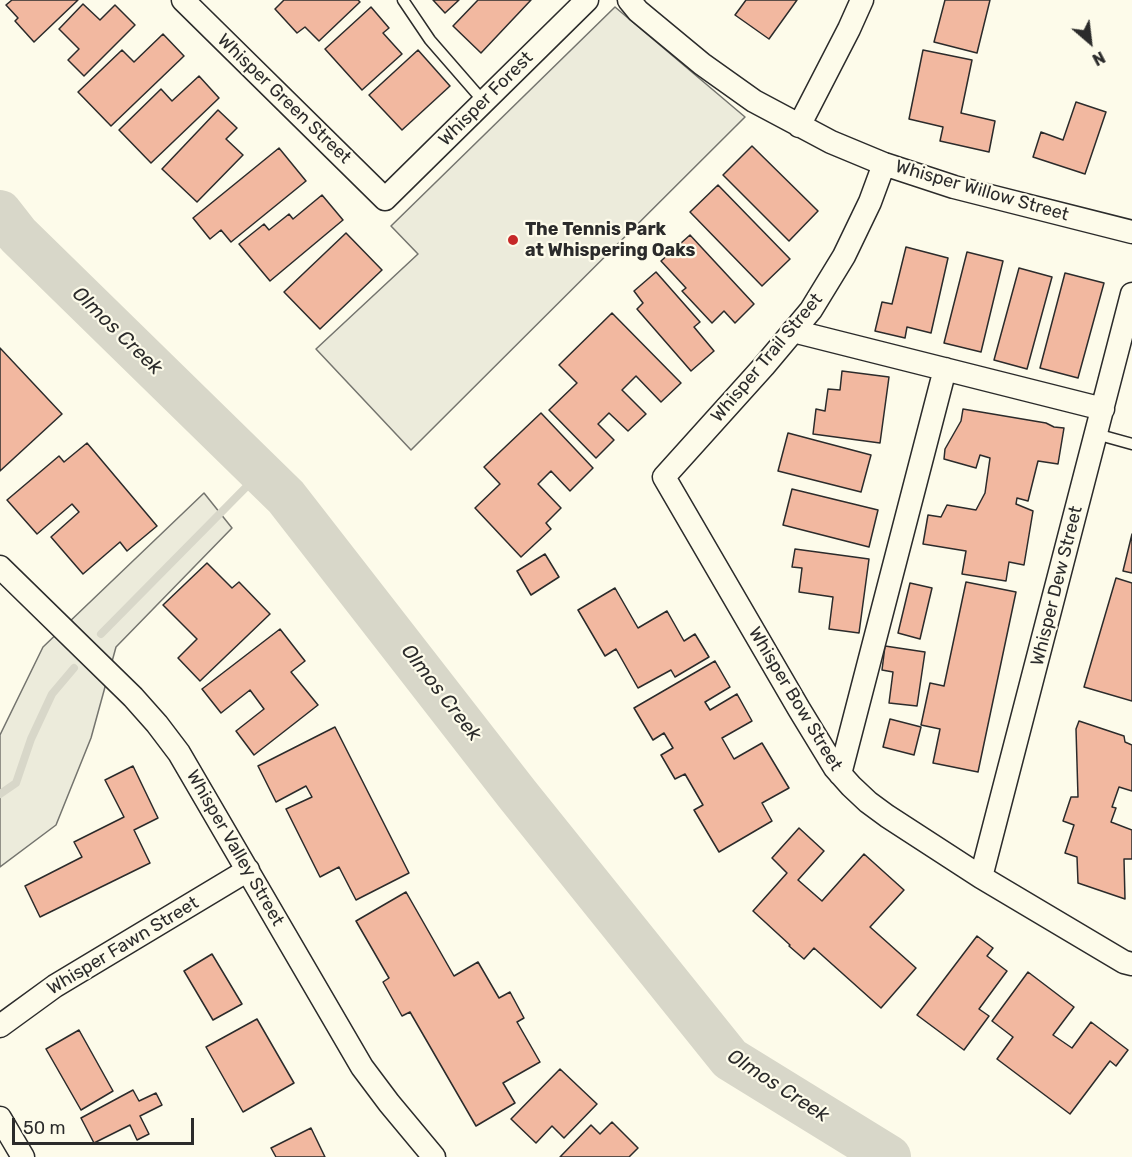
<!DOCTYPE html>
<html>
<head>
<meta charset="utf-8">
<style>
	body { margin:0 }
	#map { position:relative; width:1132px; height:1157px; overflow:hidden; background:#fdfbea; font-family:Rubik,sans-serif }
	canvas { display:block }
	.north { position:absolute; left:1060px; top:12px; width:60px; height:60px; -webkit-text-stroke:4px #fdfbea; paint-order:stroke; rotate:152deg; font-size:16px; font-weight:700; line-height:24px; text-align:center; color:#2b2b2b }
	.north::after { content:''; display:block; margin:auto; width:21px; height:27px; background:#2b2b2b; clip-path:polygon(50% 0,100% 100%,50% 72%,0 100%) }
	.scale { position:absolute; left:12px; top:1118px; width:182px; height:27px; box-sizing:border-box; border:3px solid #2b2b2b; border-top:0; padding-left:8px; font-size:18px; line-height:21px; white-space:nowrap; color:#2b2b2b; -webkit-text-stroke:4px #fdfbea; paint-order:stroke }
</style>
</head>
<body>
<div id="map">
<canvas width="1132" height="1157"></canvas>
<div class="north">N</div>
<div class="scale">50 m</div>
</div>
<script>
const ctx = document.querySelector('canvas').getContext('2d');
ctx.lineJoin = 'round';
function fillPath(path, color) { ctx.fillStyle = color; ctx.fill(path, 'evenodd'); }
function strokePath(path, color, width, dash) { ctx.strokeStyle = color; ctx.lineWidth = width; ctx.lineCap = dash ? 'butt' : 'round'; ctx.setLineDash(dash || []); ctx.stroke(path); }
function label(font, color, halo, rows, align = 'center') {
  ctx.font = font + ' Rubik,sans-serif'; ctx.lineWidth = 4.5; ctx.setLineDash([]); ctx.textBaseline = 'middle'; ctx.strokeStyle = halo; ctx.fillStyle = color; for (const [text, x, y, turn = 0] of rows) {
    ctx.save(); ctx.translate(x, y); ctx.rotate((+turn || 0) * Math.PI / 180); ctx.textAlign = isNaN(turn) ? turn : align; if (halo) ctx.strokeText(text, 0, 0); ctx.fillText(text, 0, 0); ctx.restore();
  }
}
const green = new Path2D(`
	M615,7l130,110 -334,333 -95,-101 102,-95 -27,-28z
	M204,493l28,35 -116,119 -25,91 -35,87 -56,42v-132l43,-88z`);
const stream = new Path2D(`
	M101,634l160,-162
	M0,794l16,-11 15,-44 21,-45 22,-26`);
const river = new Path2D(`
	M0,212l18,23 268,262 231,297 213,265 159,98`);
const building = new Path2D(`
	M12,0h66l-44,42 -19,-21 3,-3 -12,-13z
	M284,0h74l2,2 -41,39 -14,-14 -8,6 -22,-24z
	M433,0h26l-14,13z
	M478,0h53l-50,53 -28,-27z
	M746,0h51l-28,39 -34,-24z
	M945,0h45l-13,53 -43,-11z
	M83,4l17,16 15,-15 20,20 -51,51 -16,-16 11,-11 -20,-20z
	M371,7l18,21 -6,5 19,21 -40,36 -37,-41z
	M163,34l21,22 -73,70 -33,-34 44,-42 12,12z
	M418,50l32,36 -48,44 -33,-35z
	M923,50l49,10 -11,53 34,8 -6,31 -49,-11 3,-14 -34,-8z
	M199,76l20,22 -68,65 -32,-33 42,-41 11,12z
	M1076,102l30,10 -21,62 -52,-17 8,-25 22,8z
	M218,110l19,18 -11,11 17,16 -46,47 -35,-33z
	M752,146l66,65 -29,30 -66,-66z
	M279,148l27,33 -75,61 -10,-12 -11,9 -17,-21z
	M718,185l72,74 -28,27 -72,-74z
	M322,195l21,25 -73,61 -31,-37 25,-20 5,6 20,-16 4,5z
	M346,233l36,37 -62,59 -36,-37z
	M690,235l64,69 -19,19 -11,-12 -12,12 -30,-32 4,-3 -25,-27z
	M906,247l42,11 -17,75 -24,-6 -2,11 -30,-7 7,-29 10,2z
	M967,252l36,9 -22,91 -37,-9z
	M1019,268l33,9 -25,92 -33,-9z
	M656,272l44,50 -6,5 20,24 -23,20 -54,-62 6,-6 -9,-12z
	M1065,273l39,10 -26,95 -38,-10z
	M612,313l69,70 -20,19 -25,-26 -14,14 24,24 -18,17 -19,-18 -11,11 16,16 -18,18 -47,-48 28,-27 -18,-18z
	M0,348l62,66 -62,57z
	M842,371l47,6 -9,66 -67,-9 3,-25 9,2 3,-22 12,1z
	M963,409l83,14 8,4 10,1 -6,36 -20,-3 -10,40 -11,-3 -1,6 17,7 -9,54 -15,-3 -3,19 -44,-7 4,-23 -43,-7 5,-29 13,2 6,-12 29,5 9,-17 5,-35 -10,-3 -4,13 -32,-9 1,-10 16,-28z
	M541,413l52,55 -23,23 -19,-20 -13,13 23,24 -15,15 5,6 -30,28 -46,-49 25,-24 -16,-17z
	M788,433l83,22 -10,37 -83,-21z
	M87,443l70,83 -30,25 -7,-9 -37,32 -32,-37 28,-25 -7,-8 -35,30 -30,-34 52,-44 5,6z
	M792,489l86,21 -9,37 -86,-22z
	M1132,534v39l-9,-2z
	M795,549l74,10 -10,74 -30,-4 4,-32 -34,-5 3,-24 -10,-1z
	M545,554l14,23 -28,18 -14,-24z
	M207,563l25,25 7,-6 31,32 -70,67 -22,-23 19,-19 -34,-34z
	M1116,578l16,5v118l-48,-14z
	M966,582l50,10 -38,180 -45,-9 7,-34 -19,-4 9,-42 14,3z
	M910,583l22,5 -12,51 -22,-6z
	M615,588l23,40 29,-17 17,30 11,-7 14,23 -34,20 -4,-7 -33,18 -22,-39 -11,7 -27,-46z
	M280,629l25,32 -14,11 27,33 -64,50 -18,-24 28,-22 -14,-19 -29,23 -19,-24z
	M885,646l40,6 -8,54 -28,-3 4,-31 -11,-2z
	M715,661l15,26 -25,15 5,8 27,-16 15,27 -30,17 12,21 28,-16 27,45 -27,15 10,18 -53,31 -25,-42 9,-5 -18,-31 -10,5 -14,-24 12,-7 -9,-15 -11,7 -19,-32z
	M890,719l31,8 -7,28 -31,-8z
	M1079,721l45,15 1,6 7,3v46l-13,-4 -7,20 4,1 -5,14 21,8v29h-8l1,40 -47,-16 -1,-26 -12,-4 9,-28 -11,-4 8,-24h7l-2,-68z
	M335,727l74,146 -53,27 -17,-33 -19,10 -34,-68 26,-12 -6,-11 -30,16 -18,-36z
	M133,766l25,52 -24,12 16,33 -110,54 -15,-31 57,-29 -8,-15 50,-25 -19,-37z
	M799,828l25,23 -26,29 24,21 42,-47 40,36 -34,37 46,41 -35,40 -67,-60 -10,11 -15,-13 1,-1 -37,-34 34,-38 -15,-15z
	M406,892l48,84 24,-14 21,36 11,-6 14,26 -7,4 23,40 -37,21 12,20 -39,23 -66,-114 -8,4 -19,-34 6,-4 -33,-57z
	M977,936l16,12 -6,8 20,15 -28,38 10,7 -25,34 -47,-35z
	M212,954l30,50 -29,16 -29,-49z
	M1028,972l46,35 -21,28 19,13 19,-26 37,28 -12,16 -6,-5 -40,53 -73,-55 16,-22 -21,-16z
	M257,1019l37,64 -51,29 -37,-65z
	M79,1030l34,61 -32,19 -35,-61z
	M560,1069l37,35 -33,34 -12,-12 -16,17 -25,-24z
	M133,1090l6,11 17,-8 6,12 -22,11 9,18 -12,6 -7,-15 -36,18 -13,-25z
	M612,1122l26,26 -9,9h-69l31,-32 9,9z
	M311,1128l14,29h-49l-5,-9z`);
const service = new Path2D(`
	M403,0l27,40 54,62
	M1096,434l36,10`);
const minor = new Path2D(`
	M183,0l202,199 202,-199
	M629,0l9,11 64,53 52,37 77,41 53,22 70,23 178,45
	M799,126l50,-97 13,-29
	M884,164l-14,38 -26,54 -33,54 -47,56 -100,111 135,232 36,59 16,18 17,16 19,14 94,61 143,85 8,2
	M793,331l310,78
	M0,567l133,130 24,27 22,29 183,314 27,36 45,54
	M840,774l105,-405
	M981,877l151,-583
	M0,1026l55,-40 193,-116
	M0,1118l23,39`);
const markers = [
	[513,240,6,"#c62828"]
];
const streetNames = [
	["Whisper Green Street",284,99,44],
	["Whisper Forest",486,99,-45],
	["Whisper Willow Street",982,191,16],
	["Whisper Trail Street",767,358,-50],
	["Whisper Dew Street",1057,586,-76],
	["Whisper Bow Street",795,699,59],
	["Whisper Valley Street",235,848,60],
	["Whisper Fawn Street",123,946,-31]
];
const poiNames = [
	["The Tennis Park",525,230],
	["at Whispering Oaks",525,251]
];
const waterNames = [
	["Olmos Creek",117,331,44],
	["Olmos Creek",441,693,52],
	["Olmos Creek",778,1086,33]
];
fillPath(green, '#ecebdb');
strokePath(green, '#74746e', 1.5);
strokePath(stream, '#d8d7c9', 8);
strokePath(river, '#d8d7c9', 44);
fillPath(building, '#f2b8a0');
strokePath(building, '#2b2b2b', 1.5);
strokePath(service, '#2b2b2b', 13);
strokePath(minor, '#2b2b2b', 25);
strokePath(service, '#fdfbea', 10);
strokePath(minor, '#fdfbea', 22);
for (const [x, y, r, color] of markers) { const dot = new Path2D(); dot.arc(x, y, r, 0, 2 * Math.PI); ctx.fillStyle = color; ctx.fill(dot); strokePath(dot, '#fdfbea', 2); }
label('18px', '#2b2b2b', '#fdfbea', streetNames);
label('bold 18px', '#2b2b2b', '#fdfbea', poiNames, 'left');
label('italic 20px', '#2b2b2b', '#fdfbea', waterNames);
</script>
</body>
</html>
